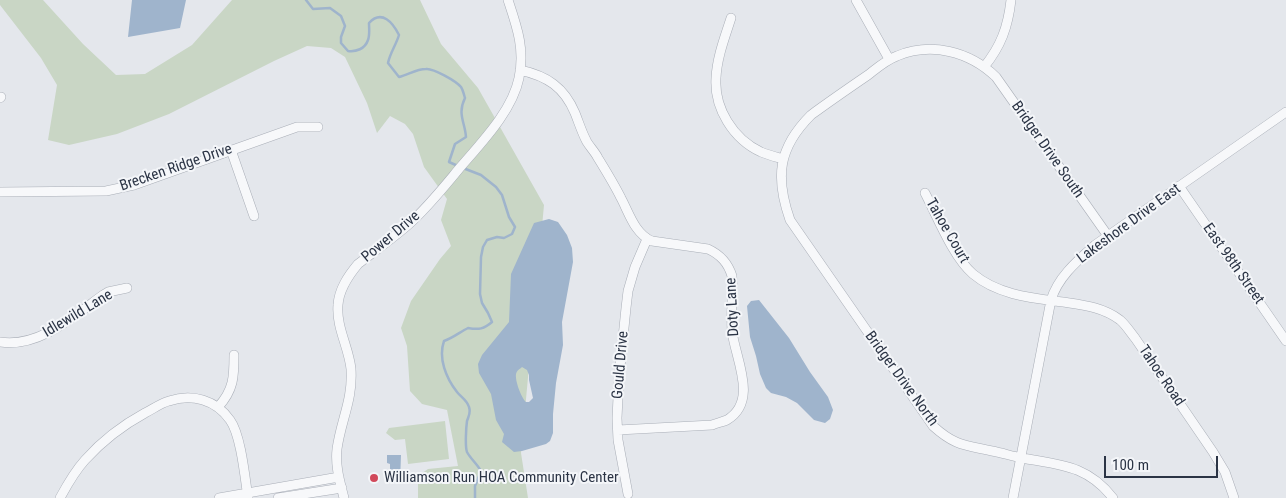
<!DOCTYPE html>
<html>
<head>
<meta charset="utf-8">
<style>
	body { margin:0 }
	#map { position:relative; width:1286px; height:498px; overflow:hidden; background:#e4e7ec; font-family:"Roboto Condensed",sans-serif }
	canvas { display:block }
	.scale { position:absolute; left:1104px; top:456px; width:114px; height:22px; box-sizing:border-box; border:2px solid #2b3445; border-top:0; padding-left:6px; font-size:15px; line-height:18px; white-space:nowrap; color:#2b3445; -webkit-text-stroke:4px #f4f6f9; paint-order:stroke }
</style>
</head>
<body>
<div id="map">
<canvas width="1286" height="498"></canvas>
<div class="scale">100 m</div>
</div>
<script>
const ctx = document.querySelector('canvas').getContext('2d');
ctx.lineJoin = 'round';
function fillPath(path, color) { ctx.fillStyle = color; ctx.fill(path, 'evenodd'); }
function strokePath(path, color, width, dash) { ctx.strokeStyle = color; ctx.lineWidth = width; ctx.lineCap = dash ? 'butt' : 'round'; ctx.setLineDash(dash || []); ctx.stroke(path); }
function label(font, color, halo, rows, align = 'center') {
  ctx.font = font + ' "Roboto Condensed",sans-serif'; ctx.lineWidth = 4; ctx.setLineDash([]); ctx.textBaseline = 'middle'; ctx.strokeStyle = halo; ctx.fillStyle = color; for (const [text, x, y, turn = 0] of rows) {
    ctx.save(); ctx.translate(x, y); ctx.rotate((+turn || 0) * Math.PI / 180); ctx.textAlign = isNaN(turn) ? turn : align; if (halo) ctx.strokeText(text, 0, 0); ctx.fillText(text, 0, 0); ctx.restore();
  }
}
const green = new Path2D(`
	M0,0h43l40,44 33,31 29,-1 47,-29 40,-45h188l21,44 37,44 66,117 -23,248 7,45h-110v-22l10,-7 30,-3 -11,-56 -25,-6 -12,-13 -3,-45 -6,-18 10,-27 29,-42 11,-13 -10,-26 6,-21 -23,-32 -11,-33 -8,-10 -15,-8 -13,17 -10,-30 -22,-46 -14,-9 -24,-2 -33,15 -105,53 -52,20 -48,11 -21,-5 9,-55 -16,-27 -41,-53z
	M445,421l4,38 -41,5 -3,-25 -10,1 -9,-7 3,-5z`);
const water = new Path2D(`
	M132,0h54l-6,28 -52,9z
	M549,219l9,3 9,13 5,13 1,14 -11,60 1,23 -7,38 -3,31v19l-3,8 -4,3 -24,7 -8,1 -12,-10 2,-8 -8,-14 -5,-26 -12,-21 -1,-9 4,-9 27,-33 2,-48 23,-51zM522,367l5,3 2,5v5l4,18 -4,4h-3c-5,-5 -11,-21 -10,-28 1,-4 4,-5 6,-7z
	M759,300l30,38 21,34 18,25 5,13 -3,9 -5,4 -11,-3 -17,-17 -11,-6 -15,-4 -5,-5 -6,-14 -4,-18 -6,-19 -3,-31 4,-5z
	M387,455h14l-1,28h-10v-19l-3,-1z`);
const stream = new Path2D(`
	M306,0l7,9 17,-1 11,8 4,10 -4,11v6l7,8c8,1 17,-2 20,-11 2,-5 1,-12 1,-17 13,-14 24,0 30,12 -3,10 -9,18 -11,28l11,14c9,-2 17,-8 27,-8 7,-1 30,12 35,18 2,3 3,8 4,11 -8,16 0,24 1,39l-11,7 -6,18 9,4
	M463,168l18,7 15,12 6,8 7,22 6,10 -3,7 -8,4 -7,-1 -10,3 -4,7 -2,10 -1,37 2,9 6,10 4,9c-8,7 -13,8 -24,6 -8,4 -15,10 -24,13 -6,17 2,37 13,51 4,5 10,8 12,15 2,6 0,8 -2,14 -1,7 -2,26 0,31 3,6 10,12 14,19l-6,15v12`);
const minor = new Path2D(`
	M856,0l33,59
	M731,18c-6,19 -14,39 -15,60 -2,30 17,61 45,74 7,3 15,5 22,7
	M984,67c17,-21 24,-40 27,-67
	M520,70c27,6 44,17 55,43 4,10 7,20 12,29 3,5 8,10 11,16 8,13 16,26 23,40 8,15 14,36 31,43l56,8c13,6 20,14 24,27 1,18 -1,36 0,55 3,27 27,70 -5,89 -5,2 -10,3 -15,5l-94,5
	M0,98l1,-1
	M231,150l23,66
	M1179,186l107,155
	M0,192l106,-1 28,-6 163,-58h21
	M925,193c12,23 28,64 48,81 25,21 59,24 90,28 20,3 40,5 57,18 6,5 10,12 15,18l78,114 12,20 9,26
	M1108,236l-112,-159c-27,-26 -65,-35 -99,-21 -11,4 -20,12 -29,19 -19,13 -38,26 -57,40 -33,33 -36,62 -21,105l143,206c22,20 32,19 59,25 10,2 20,5 30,7 38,7 65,7 91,40
	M0,342c39,6 74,-26 103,-47l5,-3 19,-4
	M218,407c16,-17 16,-31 16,-52
	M628,494l-10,-54 -1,-22 2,-41 7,-69 2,-17 7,-24 12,-28
	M60,498c7,-13 15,-27 25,-38 17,-19 38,-35 60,-47 8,-4 16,-10 24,-12 23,-8 47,-1 61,19 11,15 15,58 18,78
	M219,498l120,-21
	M278,498l64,-10
	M344,498c-4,-16 -9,-32 -7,-49 4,-29 16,-49 14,-80 -2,-21 -15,-42 -13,-64 1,-16 10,-29 20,-41 17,-13 35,-26 51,-40 18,-16 34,-36 49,-54 22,-26 54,-58 61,-92 6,-29 -2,-51 -11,-78
	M1013,498l38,-198c7,-23 26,-39 44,-55l191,-133`);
const markers = [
	[374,478,5,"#d1495b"]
];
const streetNames = [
	["Bridger Drive South",1047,150,55],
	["Brecken Ridge Drive",176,168,-19],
	["Lakeshore Drive East",1129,224,-36],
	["Tahoe Court",947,231,60],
	["Power Drive",391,237,-40],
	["East 98th Street",1233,264,55],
	["Doty Lane",733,307,-93],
	["Idlewild Lane",78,314,-31],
	["Gould Drive",621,365,-85],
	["Tahoe Road",1161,376,56],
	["Bridger Drive North",901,379,54]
];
const poiNames = [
	["Williamson Run HOA Community Center",384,478]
];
fillPath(green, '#c9d6c5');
fillPath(water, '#9fb4cc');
strokePath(stream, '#9fb4cc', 2.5);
strokePath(minor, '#a9aeb7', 10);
strokePath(minor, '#f7f8fa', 9);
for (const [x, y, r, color] of markers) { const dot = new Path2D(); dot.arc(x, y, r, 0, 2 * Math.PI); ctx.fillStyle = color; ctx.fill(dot); strokePath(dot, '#f4f6f9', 2); }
label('15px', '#2b3445', '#f4f6f9', streetNames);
label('15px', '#2b3445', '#f4f6f9', poiNames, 'left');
</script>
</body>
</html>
